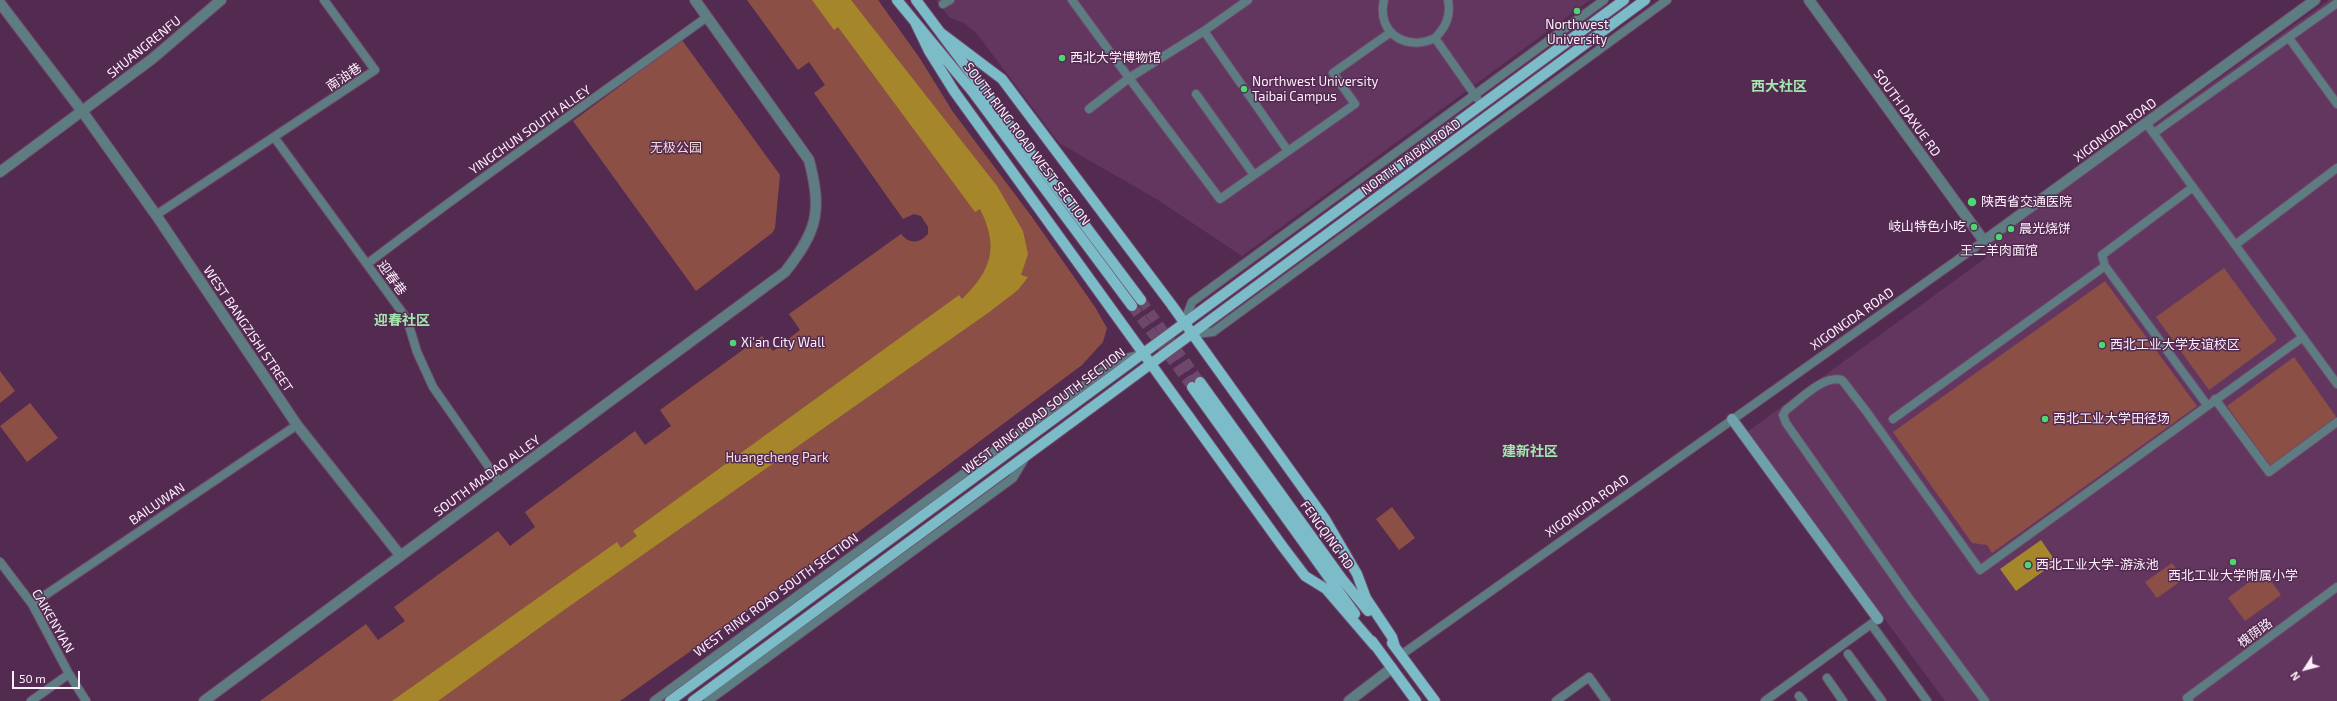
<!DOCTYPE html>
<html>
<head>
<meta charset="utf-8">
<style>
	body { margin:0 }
	#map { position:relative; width:2337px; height:701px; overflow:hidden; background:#532b50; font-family:"Exo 2",sans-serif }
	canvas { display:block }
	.north { position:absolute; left:2285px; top:649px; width:40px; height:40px; -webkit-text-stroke:3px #532b50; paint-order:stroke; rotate:234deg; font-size:11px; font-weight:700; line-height:16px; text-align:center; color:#ffeffd }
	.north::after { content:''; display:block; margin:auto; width:14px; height:18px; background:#ffeffd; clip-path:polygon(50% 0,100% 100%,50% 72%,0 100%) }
	.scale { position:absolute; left:12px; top:671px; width:68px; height:18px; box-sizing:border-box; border:2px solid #ffeffd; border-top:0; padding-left:5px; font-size:12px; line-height:14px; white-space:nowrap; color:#ffeffd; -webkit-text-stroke:3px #532b50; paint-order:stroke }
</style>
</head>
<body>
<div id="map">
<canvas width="2337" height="701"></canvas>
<div class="north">N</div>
<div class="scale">50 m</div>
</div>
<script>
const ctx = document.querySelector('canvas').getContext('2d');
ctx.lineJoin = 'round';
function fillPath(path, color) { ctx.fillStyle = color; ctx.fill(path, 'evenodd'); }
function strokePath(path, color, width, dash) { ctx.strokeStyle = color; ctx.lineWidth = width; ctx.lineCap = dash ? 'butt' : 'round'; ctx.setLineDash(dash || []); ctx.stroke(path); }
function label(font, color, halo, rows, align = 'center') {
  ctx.font = font + ' "Exo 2","Noto Sans SC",sans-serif'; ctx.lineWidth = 3; ctx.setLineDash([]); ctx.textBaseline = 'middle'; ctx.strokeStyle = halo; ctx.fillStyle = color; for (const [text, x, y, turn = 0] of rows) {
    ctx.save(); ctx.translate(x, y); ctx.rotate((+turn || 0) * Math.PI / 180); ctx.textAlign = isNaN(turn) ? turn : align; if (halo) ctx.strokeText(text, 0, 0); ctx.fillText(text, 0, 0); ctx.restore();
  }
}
const built = new Path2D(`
	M936,0h654l-348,256 -84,-56 -99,-57 -81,-108 -14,-12 -15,-6z
	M2329,0h8v701h-392l-198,-269 240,-175 -6,-9z`);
const green = new Path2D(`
	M747,0h131l41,57 34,55 79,105 63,90 12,21 -4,14 -21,23 -244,182 -218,154h-360l106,-77 12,16 27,-19 -11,-14 104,-76 12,15 25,-19 -10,-15 110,-81 10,14 26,-19 -11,-16 102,-74 11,15 27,-21 -11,-16 112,-80c8,10 18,10 27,0v-7l-7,-11 -7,-2 -11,5 -89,-126 11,-8 -16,-23 -11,8z
	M682,40l98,135 -5,53 -3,5 -76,58 -123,-170z
	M2224,268l53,72 -68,50 -53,-73z
	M2105,281l92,125 -205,147 -5,-8 -15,-2 -79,-111z
	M2294,357l43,61 -67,48 -43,-60z
	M0,371l15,20 -15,12z
	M30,403l28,35 -31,24 -27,-36z
	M1392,507l23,31 -16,12 -23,-31z
	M2172,563l12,16 -27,19 -12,-16z
	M2264,571l17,24 -36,26 -17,-23z`);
const water = new Path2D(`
	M812,0h39l146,186 26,45 5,23 -7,21 7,2 -10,13 -30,23 -424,297 -126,91h-46l225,-159 4,6 16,-12 -4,-5 326,-236 3,4c30,-29 37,-52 18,-90l-5,3 -137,-185 -4,3z
	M2041,540l15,22 -40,29 -16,-22z`);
const primaryTunnel = new Path2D(`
	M1141,300l59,82
	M1132,306l60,81`);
const minor = new Path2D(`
	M1072,0l57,78 75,-47 44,-31
	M1384,0c-8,33 23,52 51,38l42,60
	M943,4l7,-4
	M1204,31l84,120
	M1435,38c11,-11 16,-22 13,-38
	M2289,38l48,66
	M1196,94l58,81
	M1089,109l40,-31 91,121 135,-95 -22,-31 58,-41
	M2146,123l191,261
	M2154,133l183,-130
	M274,137l133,182 10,33 16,35 67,96
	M156,215l219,-145 -51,-70
	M2235,245l102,-77
	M367,264c111,-85 227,-165 340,-247
	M2105,266l102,139
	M1184,323l8,-21 412,-302
	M1193,334l20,-2 454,-332
	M2215,399l54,73 68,-50
	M1893,419l212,-153 -3,-11 91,-68
	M0,562l32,42 37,70
	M32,604l265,-179
	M1871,624l56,77
	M1848,654l34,47
	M1401,655l583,-414
	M1827,678l16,23
	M1799,696l4,5
	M31,701l38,-27 17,27
	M654,701l464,-341 21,-5
	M708,701l305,-223 12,-20
	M1556,701l33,-24 17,24
	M1765,701l113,-82
	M1985,701l-74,-100 -125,-178 -3,-8 3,-5c15,-11 37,-35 56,-30l24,31 114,159 323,-233
	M2189,701l-2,-3 150,-111`);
const tertiary = new Path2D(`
	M1809,0l175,241 331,-241
	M0,3l82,108 74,104 141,210 103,130
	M0,172l152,-113 69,-59
	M204,701l581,-429c33,-42 37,-61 24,-112l-114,-160
	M1349,701l43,-33`);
const secondary = new Path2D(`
	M1732,419l146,200`);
const primary = new Path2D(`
	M897,0l75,91 160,215
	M916,0l225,300
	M915,22l14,29 25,40 329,456 22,29 21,13 49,57
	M941,33l61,46 169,225 154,215 32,55 9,24 26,39 3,10
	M1200,382l142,197 26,32
	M1192,387l163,227
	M1372,641l44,60
	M1392,643l43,58
	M670,701l954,-701
	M693,701l952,-701`);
const markers = [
	[1577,11,4,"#4ed675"],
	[1062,58,4,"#4ed675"],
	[1244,89,4,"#4ed675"],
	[1972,202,5,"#4ed675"],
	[1974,227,4,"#4ed675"],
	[2011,229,4,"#4ed675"],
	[1999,237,4,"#4ed675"],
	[733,343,4,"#4ed675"],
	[2102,345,4,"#4ed675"],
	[2045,419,4,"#4ed675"],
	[2233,562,4,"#4ed675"],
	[2028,565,4,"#4ed675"]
];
const poiNames = [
	["Northwest",1577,25,"center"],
	["University",1577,40,"center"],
	["西北大学博物馆",1070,58],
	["Northwest University",1252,82],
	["Taibai Campus",1252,97],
	["陕西省交通医院",1981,202],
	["岐山特色小吃",1966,227,"right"],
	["晨光烧饼",2019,229],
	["王二羊肉面馆",1999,251,"center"],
	["Xi'an City Wall",741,343],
	["西北工业大学友谊校区",2110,345],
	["西北工业大学田径场",2053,419],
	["西北工业大学-游泳池",2036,565],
	["西北工业大学附属小学",2233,576,"center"]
];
const streetNames = [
	["SHUANGRENFU",144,47,-39],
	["南油巷",344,77,-34],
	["SOUTH DAXUE RD",1907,113,54],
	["YINGCHUN SOUTH ALLEY",530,130,-35],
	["XIGONGDA ROAD",2115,130,-36],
	["SOUTH RING ROAD WEST SECTION",1027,144,53],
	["NORTH TAIBAI ROAD",1411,157,-36],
	["迎春巷",392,278,54],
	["XIGONGDA ROAD",1852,319,-35],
	["WEST BANGZISHI STREET",248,329,56],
	["WEST RING ROAD SOUTH SECTION",1044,411,-37],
	["SOUTH MADAO ALLEY",487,476,-36],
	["BAILUWAN",157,504,-34],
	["XIGONGDA ROAD",1587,506,-35],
	["FENGQING RD",1327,535,54],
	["WEST RING ROAD SOUTH SECTION",776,595,-36],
	["CAIKENYIAN",53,621,60],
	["槐荫路",2255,633,-36]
];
const parkNames = [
	["无极公园",676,148],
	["Huangcheng Park",777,458]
];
const neighbourhoodNames = [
	["西大社区",1779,86],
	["迎春社区",402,320],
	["建新社区",1530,451]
];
fillPath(built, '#633660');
fillPath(green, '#8c4f46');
fillPath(water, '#a5862a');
strokePath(primaryTunnel, '#6d486a', 10, [10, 5]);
strokePath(minor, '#6f4a6c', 10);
strokePath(tertiary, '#6f4a6c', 12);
strokePath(secondary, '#6f4a6c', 12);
strokePath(primary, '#6f4a6c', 12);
strokePath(minor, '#5e7d83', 8);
strokePath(tertiary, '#5e7d83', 10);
strokePath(secondary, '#6fa1aa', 10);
strokePath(primary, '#7bbcc8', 10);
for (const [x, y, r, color] of markers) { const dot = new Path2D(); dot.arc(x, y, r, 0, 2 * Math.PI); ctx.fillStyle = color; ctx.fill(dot); strokePath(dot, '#532b50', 1.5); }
label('13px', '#ffeffd', '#532b50', poiNames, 'left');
label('13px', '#ffeffd', '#532b50', streetNames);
label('13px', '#f7ddd9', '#532b50', parkNames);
label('bold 14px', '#a4e6b0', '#532b50', neighbourhoodNames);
</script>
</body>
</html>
